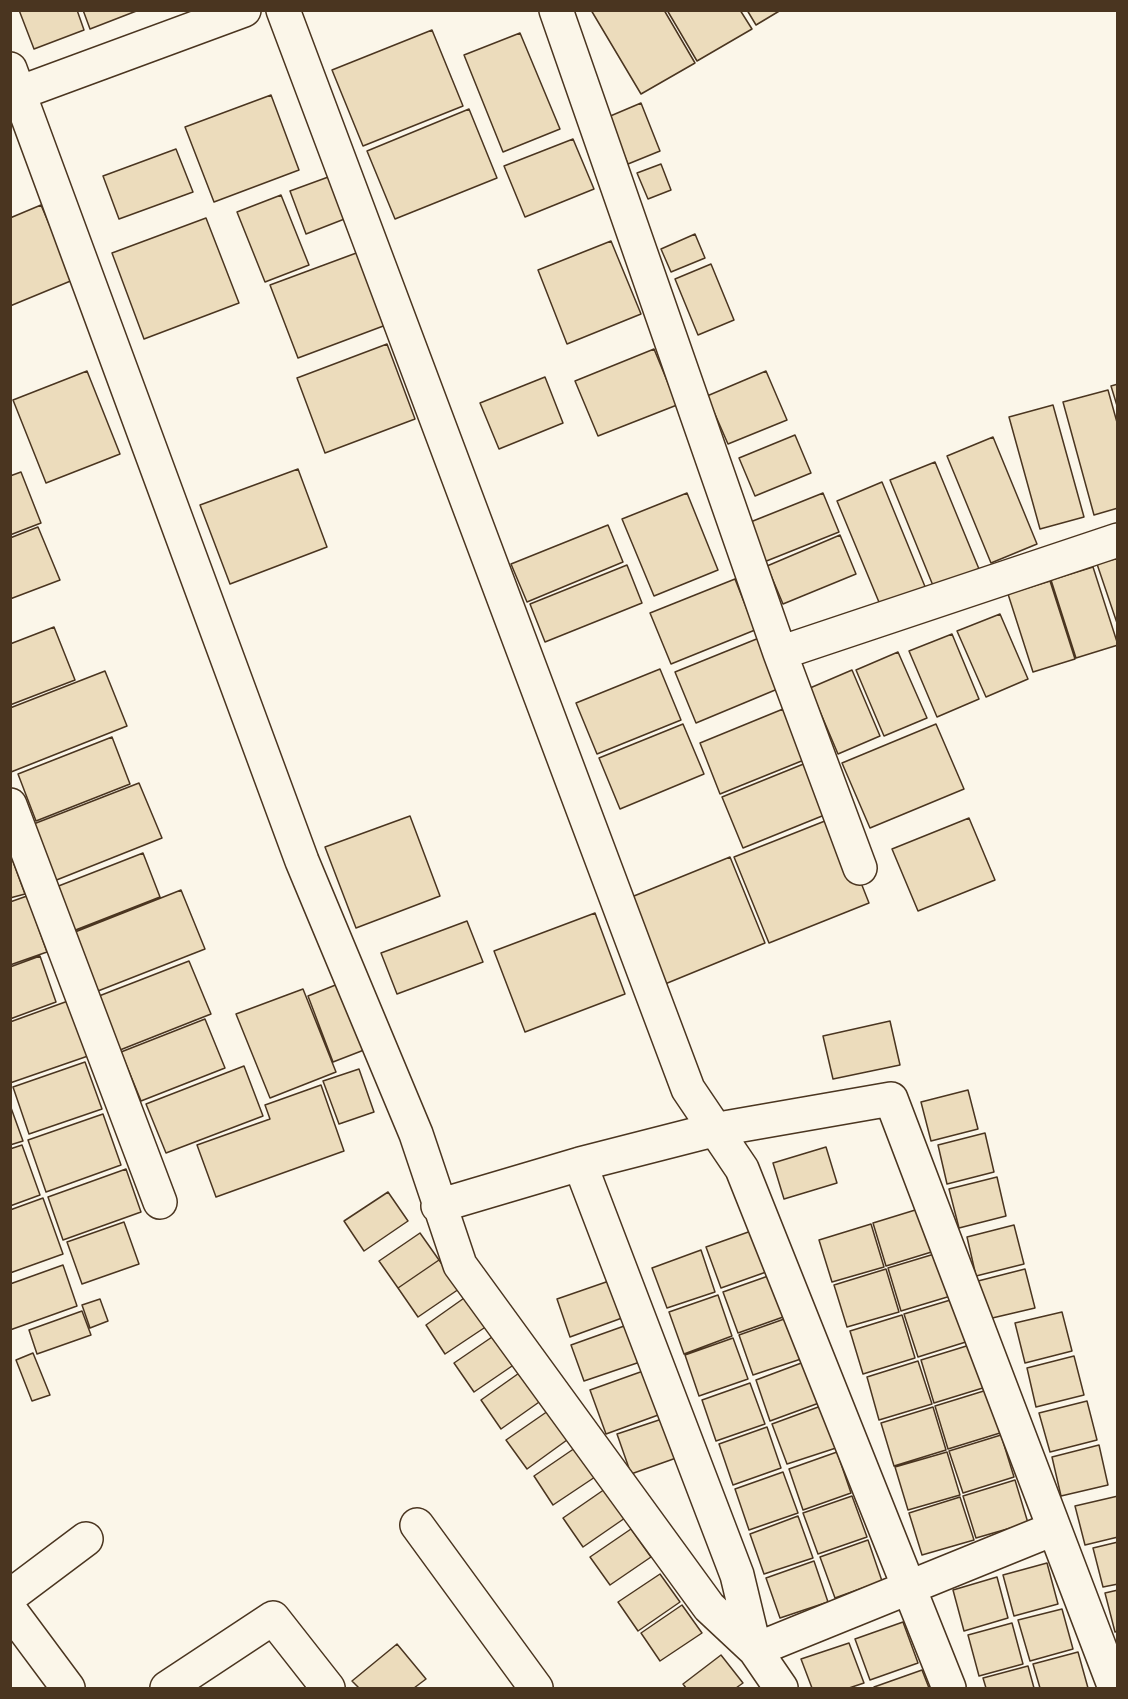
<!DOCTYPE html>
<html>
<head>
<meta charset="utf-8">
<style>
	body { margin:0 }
	#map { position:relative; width:1128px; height:1699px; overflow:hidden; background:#fbf6e9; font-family:Barlow,sans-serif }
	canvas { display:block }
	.frame { position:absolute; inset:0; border:12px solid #4a3520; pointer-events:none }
</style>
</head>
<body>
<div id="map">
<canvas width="1128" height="1699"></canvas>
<div class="frame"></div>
</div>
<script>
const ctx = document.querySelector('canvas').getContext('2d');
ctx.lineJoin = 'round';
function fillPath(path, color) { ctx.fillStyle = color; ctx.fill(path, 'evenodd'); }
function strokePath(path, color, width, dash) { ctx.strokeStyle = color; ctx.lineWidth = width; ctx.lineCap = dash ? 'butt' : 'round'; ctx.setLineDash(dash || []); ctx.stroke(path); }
const building = new Path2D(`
	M19,10h58l7,20 -50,19z
	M83,10h56l-49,19z
	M591,10h73l31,53 -54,31z
	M667,10h73l12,19 -55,32z
	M747,10h34l-25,15z
	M432,30l31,76 -100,40 -31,-76z
	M520,33l40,96 -57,23 -39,-97z
	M271,95l28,75 -85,32 -29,-75z
	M641,103l19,48 -32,13 -20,-47z
	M469,109l28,69 -102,41 -28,-68z
	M573,139l21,50 -69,28 -21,-51z
	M176,149l17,43 -74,27 -16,-43z
	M661,164l10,26 -23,9 -11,-26z
	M331,176l16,42 -41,16 -16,-43z
	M281,195l28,70 -44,17 -28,-70z
	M41,205l32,75 -63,26v-88z
	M206,218l33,85 -95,36 -32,-86z
	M695,234l10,24 -34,14 -10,-23z
	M611,241l30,73 -74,30 -29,-74z
	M359,252l27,73 -88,33 -28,-73z
	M711,264l23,56 -36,15 -23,-56z
	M387,344l28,75 -90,34 -28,-75z
	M654,349l23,56 -79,31 -23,-55z
	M87,371l33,83 -74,29 -33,-83z
	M766,371l21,49 -59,24 -21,-48z
	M545,377l18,46 -64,26 -19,-46z
	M1118,384v25l-7,-23z
	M1108,390l10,36v82l-24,7 -31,-113z
	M1053,405l31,112 -44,12 -31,-112z
	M795,435l16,38 -56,23 -16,-38z
	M993,437l44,107 -46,19 -44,-107z
	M935,462l44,107 -45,19 -44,-108z
	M298,469l29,78 -97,37 -30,-79z
	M21,472l20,51 -31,12v-59z
	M882,482l44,107 -45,18 -44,-106z
	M687,493l31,77 -64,26 -32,-77z
	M823,493l16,39 -75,30 -16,-39z
	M608,525l15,37 -96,40 -16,-38z
	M38,527l22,53 -50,19v-61z
	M840,535l16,39 -73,30 -16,-38z
	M1118,558v68l-21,-62z
	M627,565l15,38 -97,39 -15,-38z
	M1093,567l25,78 -42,13 -25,-78z
	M735,579l20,51 -84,34 -21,-51z
	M1050,581l25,78 -42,13 -25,-78z
	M1000,614l28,65 -42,18 -29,-66z
	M54,627l21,53 -65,25v-61z
	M952,634l27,65 -42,18 -28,-66z
	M759,638l21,50 -84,35 -21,-51z
	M898,652l29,66 -43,18 -28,-66z
	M660,669l21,51 -84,34 -21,-51z
	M852,670l28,66 -42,18 -28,-66z
	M105,671l22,55 -116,46 -1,-64z
	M783,709l21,51 -84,34 -20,-51z
	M683,724l21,50 -84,35 -21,-51z
	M936,724l28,65 -94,39 -28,-65z
	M112,737l18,47 -94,37 -18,-47z
	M806,763l21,51 -84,34 -21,-51z
	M139,783l23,55 -108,43 -23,-56z
	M410,816l30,80 -84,32 -31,-81z
	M835,817l34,86 -100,40 -35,-86z
	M969,818l26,62 -77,31 -26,-62z
	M10,853l15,41 -15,4z
	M143,853l17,44 -87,34 -17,-44z
	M730,857l35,86 -100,41 -36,-86z
	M181,890l24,59 -107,42 -23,-59z
	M27,896l20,56 -37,13v-63z
	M595,913l30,81 -100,38 -31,-81z
	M467,921l16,41 -86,32 -16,-41z
	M40,956l16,46 -46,17v-52z
	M189,961l22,53 -91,36 -21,-54z
	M338,984l26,66 -31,12 -25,-66z
	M303,989l33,83 -66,26 -34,-84z
	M68,1001l20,55 -78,27v-61z
	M205,1019l20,49 -84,33 -20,-49z
	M890,1021l10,44 -67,14 -10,-43z
	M85,1062l17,47 -73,25 -16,-47z
	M244,1066l19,50 -97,37 -20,-49z
	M359,1069l15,43 -35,12 -16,-43z
	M321,1085l23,66 -128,46 -19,-52 73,-26 -5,-14z
	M968,1090l10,39 -47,12 -10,-39z
	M10,1105l13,36 -13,4z
	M103,1114l18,51 -75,27 -18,-52z
	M985,1133l9,39 -47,12 -9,-39z
	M22,1145l18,50 -30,11v-57z
	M826,1147l11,36 -53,16 -11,-36z
	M126,1169l15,43 -78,28 -15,-43z
	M997,1177l9,39 -47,12 -10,-39z
	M388,1192l20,29 -44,30 -20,-30z
	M43,1198l20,56 -53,19v-63z
	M925,1207l13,43 -52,16 -13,-43z
	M124,1222l15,42 -57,20 -15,-42z
	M871,1224l13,43 -52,15 -13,-42z
	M1014,1225l10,39 -48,12 -9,-39z
	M754,1230l15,41 -48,17 -15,-41z
	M420,1233l19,27 -41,28 -19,-27z
	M701,1250l14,42 -48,16 -15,-40z
	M941,1252l13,43 -53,16 -13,-43z
	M439,1260l20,29 -41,28 -20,-29z
	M63,1265l14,41 -67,24v-46z
	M886,1269l13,43 -52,15 -13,-42z
	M1025,1269l10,39 -47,11 -10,-38z
	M771,1275l15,41 -48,17 -15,-41z
	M609,1281l13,37 -52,19 -13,-38z
	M718,1295l14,41 -48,18 -15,-42z
	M467,1296l20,30 -42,28 -19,-29z
	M957,1298l12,43 -51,16 -14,-43z
	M100,1299l8,22 -18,7 -8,-23z
	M82,1311l9,24 -54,19 -8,-24z
	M1062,1312l10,39 -47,12 -10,-40z
	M902,1315l13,43 -52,16 -13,-43z
	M787,1318l14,41 -48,16 -14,-40z
	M627,1325l13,37 -56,19 -13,-36z
	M495,1335l20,29 -41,28 -20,-29z
	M733,1338l15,41 -49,17 -14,-41z
	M973,1344l13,43 -52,16 -13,-43z
	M33,1353l17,42 -18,6 -16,-41z
	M1074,1356l10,39 -48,12 -9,-39z
	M918,1361l14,43 -53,16 -12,-43z
	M804,1362l15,41 -49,18 -14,-41z
	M646,1370l15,44 -55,20 -16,-44z
	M522,1371l20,29 -41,29 -20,-29z
	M750,1383l15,41 -49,17 -14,-41z
	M987,1390l13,43 -52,16 -13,-43z
	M1087,1401l10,39 -47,12 -11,-39z
	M821,1406l15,42 -49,16 -15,-40z
	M933,1407l13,43 -52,16 -13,-43z
	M548,1411l19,29 -40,29 -21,-29z
	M665,1418l14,39 -48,17 -14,-40z
	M767,1427l14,41 -48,17 -14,-41z
	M1001,1435l13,42 -51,16 -14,-42z
	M1099,1445l9,40 -47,11 -9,-39z
	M575,1448l20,29 -42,28 -19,-29z
	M837,1452l14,41 -48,17 -14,-41z
	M947,1452l13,43 -52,15 -13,-43z
	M783,1472l15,41 -49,17 -14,-41z
	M1015,1480l13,43 -52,15 -13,-42z
	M605,1489l20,29 -42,29 -20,-29z
	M852,1496l15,41 -49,17 -15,-41z
	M1118,1496v41l-33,8 -10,-39z
	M960,1497l14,43 -52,15 -13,-42z
	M798,1516l15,42 -49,16 -14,-40z
	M631,1529l20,28 -41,28 -20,-28z
	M868,1540l14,41 -47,17 -15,-41z
	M1118,1542v42l-15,3 -10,-39z
	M814,1561l14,41 -48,16 -14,-40z
	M1047,1563l11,41 -44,12 -11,-41z
	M660,1574l20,28 -42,29 -20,-29z
	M997,1577l11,41 -44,13 -11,-41z
	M1118,1590v41l-3,1 -10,-39z
	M682,1605l20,28 -42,28 -19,-28z
	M1062,1609l11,40 -43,12 -12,-41z
	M903,1622l15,41 -48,17 -15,-41z
	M1012,1623l11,41 -44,12 -11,-41z
	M849,1643l15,40 -15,5h-37l-11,-29z
	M397,1644l29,35 -12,9h-55l-7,-7z
	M1078,1652l10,36h-48l-7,-24z
	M721,1655l22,28 -7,5h-50l-3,-4z
	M1028,1666l6,22h-48l-3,-10z
	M922,1670l7,18h-55v-1z`);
const minor = new Path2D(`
	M283,10l405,1079 54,80 207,519
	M556,10l224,643 80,215
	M10,69l292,792 114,273 44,131 249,342 46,43 298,-121
	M19,93l225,-83
	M780,653l338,-113
	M10,805l150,397
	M580,1164l157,411 18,75 26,38
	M438,1206l142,-42 133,-34 178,-31 224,589
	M417,1525l119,163
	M10,1596l76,-57
	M10,1610l58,78
	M167,1688l106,-70 55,70`);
fillPath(building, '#ecdcbc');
strokePath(building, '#4a3520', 1.5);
strokePath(minor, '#4a3520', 36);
strokePath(minor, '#fbf6e9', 33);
</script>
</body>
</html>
